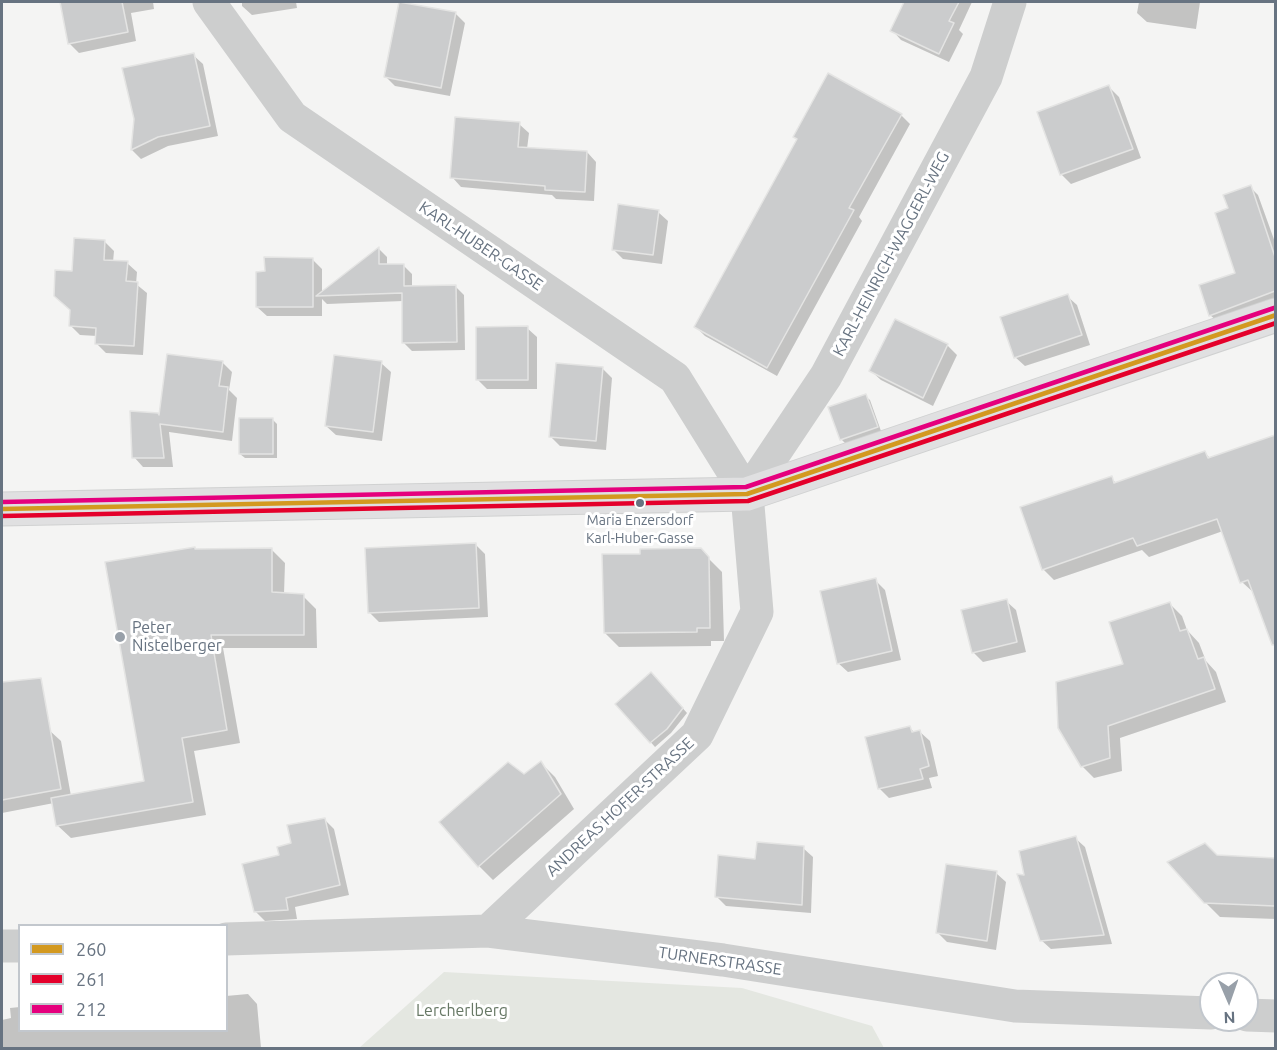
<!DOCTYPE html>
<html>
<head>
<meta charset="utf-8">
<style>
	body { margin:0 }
	#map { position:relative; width:1277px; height:1050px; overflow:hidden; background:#f4f4f3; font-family:Ubuntu,sans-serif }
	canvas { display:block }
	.frame { position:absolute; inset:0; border:3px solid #677381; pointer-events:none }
	.legend { position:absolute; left:18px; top:924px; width:210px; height:108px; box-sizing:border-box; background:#fff; border:2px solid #c2c7cd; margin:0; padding:8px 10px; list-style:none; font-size:18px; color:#677381 }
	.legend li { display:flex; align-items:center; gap:12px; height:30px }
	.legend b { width:30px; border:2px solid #c2c7cd }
	.north { position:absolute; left:1199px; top:972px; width:60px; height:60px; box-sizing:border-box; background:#fff; border:2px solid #c2c7cd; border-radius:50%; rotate:178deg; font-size:16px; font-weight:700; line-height:24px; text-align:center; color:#677381 }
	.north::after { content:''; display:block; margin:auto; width:21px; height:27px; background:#98a0a9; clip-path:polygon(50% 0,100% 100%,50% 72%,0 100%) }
</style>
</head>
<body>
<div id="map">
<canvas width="1277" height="1050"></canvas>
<div class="frame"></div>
<ul class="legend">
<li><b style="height:8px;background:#d39920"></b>260</li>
<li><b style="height:8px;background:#e4002b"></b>261</li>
<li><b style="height:8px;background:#e5007d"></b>212</li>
</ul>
<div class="north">N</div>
</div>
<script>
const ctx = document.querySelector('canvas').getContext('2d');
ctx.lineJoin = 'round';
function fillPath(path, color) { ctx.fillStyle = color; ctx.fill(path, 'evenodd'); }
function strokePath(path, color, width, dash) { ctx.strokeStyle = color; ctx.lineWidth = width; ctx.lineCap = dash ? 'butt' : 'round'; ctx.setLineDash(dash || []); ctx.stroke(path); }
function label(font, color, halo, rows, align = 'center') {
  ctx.font = font + ' Ubuntu,sans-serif'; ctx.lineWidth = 6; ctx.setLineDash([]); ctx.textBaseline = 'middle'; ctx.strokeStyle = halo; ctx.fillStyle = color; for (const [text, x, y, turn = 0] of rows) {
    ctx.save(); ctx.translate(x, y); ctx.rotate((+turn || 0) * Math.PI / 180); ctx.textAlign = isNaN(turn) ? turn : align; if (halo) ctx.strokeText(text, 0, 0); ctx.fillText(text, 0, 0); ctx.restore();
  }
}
const green = new Path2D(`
	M444,972l298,16 130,38 12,22h-525z`);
const shadow = new Path2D(`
	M61,2h92l1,7 -23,4 5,28 -57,12 -10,-10z
	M242,2h54l1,6 -45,7 -10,-9z
	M906,2h66l-13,28 4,4 -14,28 -48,-22 -9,-10z
	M1139,2h61l-4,27 -49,-7 -10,-9z
	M455,13l10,10 -15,73 -55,-10 -10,-10z
	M193,55l10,9 15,72 -50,10 -27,13 -9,-9 3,-31z
	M1109,87l10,10 22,61 -70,26 -10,-10z
	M901,115l9,9 -51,93 3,4 -85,155 -72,-40 -9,-9z
	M519,124l10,9 -2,16 60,3 9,10 -2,39 -38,-2 -4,-4 -91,-8 -9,-10z
	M1250,187l8,8 18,50v57l-58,20 -8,-7 27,-41 -7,-65z
	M658,212l10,9 -6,43 -39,-5 -10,-10z
	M104,241l10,10 -1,11 14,1 10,9 -1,12 11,9 -4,62 -37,-2 -10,-10 1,-7 -17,-1 -10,-10 4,-53z
	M379,249l8,8v8h16l9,9v13l43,-1 9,9 1,55 -53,1 -9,-9v-41l-76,3 -5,-5v17h-55l-10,-9 56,-47 9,9v24z
	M1067,296l10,9 13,40 -65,21 -10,-9z
	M896,321l52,25 9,9 -24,51 -52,-26 -10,-9z
	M527,328l10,9v52h-50l-9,-9z
	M222,362l10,10 -3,18 8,8 -5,43 -63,-9 4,35h-30l-9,-10 26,-40z
	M381,363l10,9 -9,69 -46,-6 -10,-9z
	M602,368l10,10 -6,72 -46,-4 -10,-10z
	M865,396l5,4 11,31 -35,13 -5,-5z
	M273,420l4,4v34h-32l-5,-4z
	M1276,436v194l-22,-37 -12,-11 -19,-51 -74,26 -7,-7 -88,30 -11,-11 68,-91 6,6 88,-31 6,6z
	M476,545l9,9 3,63 -109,5 -10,-10z
	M195,549l1,1 75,-1 14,14 -1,31 19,2 13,13 1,39h-94l17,95 -46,8 12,64 -135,23 -14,-13 -3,-22 -52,10v-75l47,-8 12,11 10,55 74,-14z
	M700,550l22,22 2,69h-13v5l-92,1 -14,-14z
	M875,580l10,10 16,70 -53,12 -10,-9z
	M1006,601l10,9 10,42 -43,10 -10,-10z
	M1169,603l13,13 5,14 12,13 7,18 10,11 10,30 -106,36 2,33 -28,7 -12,-12 43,-101z
	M656,678l31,35 -16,20 -16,14 -38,-43z
	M909,727l6,6 5,-1 10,9 8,35 -9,2 3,10 -43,10 -10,-10z
	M541,763l14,14 19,32 -81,71 -14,-14 45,-90z
	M324,819l10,10 15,66 -54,12 2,12 -32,2 -10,-10 26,-55z
	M1075,838l10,9 27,97 -61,5 -10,-9 -15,-63z
	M803,848l10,9 -2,56 -85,-7 -10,-10 40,-36z
	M1216,856l60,4v59l-56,-2 -15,-15z
	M996,873l10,9 -10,68 -49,-8 -9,-9z
	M248,994l9,10 4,44h-259v-28l9,-2 -1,-10 10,-1v23h206v-34z`);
const building = new Path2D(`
	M60,2h62l6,30 -60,12z
	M399,2l57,10 -15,76 -57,-11z
	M904,2h55l-10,19 5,2 -15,31 -49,-23z
	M194,53l16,73 -52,11 -27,13 3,-31 -12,-51z
	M828,73l74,41 -53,94 5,2 -87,158 -73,-41 103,-188 -4,-2z
	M1109,85l24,64 -73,26 -23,-63z
	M455,117l65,5 -2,25 69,4 -2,41 -40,-2v-4l-95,-8z
	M1251,185l24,72v34l-66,25 -10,-31 36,-12 -20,-60 13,-5 -5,-13z
	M618,204l41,6 -6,45 -41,-5z
	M74,238l31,2 -1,20 24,1 -2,20 12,1 -4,64 -39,-2 1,-16 -27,-2 1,-16 -16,-14 1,-26 17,1z
	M379,247v17h25v22l52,-1 1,57 -55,1v-50l-86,3z
	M264,257l49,1v49h-57v-35l9,-1z
	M1068,294l14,41 -68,23 -14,-41z
	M895,319l53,25 -25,54 -54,-27z
	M528,326v54h-52v-53z
	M167,354l56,7 -4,25 9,1 -5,45 -63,-8 4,34h-32l-2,-47 28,2 1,2z
	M334,355l48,6 -9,71 -48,-6z
	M556,363l47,4 -7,74 -47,-4z
	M866,394l12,33 -38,13 -12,-33z
	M239,418h34v36h-34z
	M1275,435v210h-3l-24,-65 -8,3 -23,-64 -80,27 -4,-8 -91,32 -22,-63 92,-31 2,7 91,-32 3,7z
	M476,543l3,65 -111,5 -3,-65z
	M195,547v2l77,-1v44l32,2v41h-93l16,95 -45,8 11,64 -137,24 -5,-28 93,-17 -39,-219z
	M701,548l8,9 1,71h-13v4l-93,1 -2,-79h38v-5z
	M876,578l16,73 -55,13 -17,-73z
	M1007,599l10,43 -45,11 -11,-43z
	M1170,602l10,29 7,-2 11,30 6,-2 11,32 -107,37 2,32 -29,9 -23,-39 -2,-46 67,-18 -14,-42z
	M651,672l32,36 -16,21 -17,14 -35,-39z
	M41,678l20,111 -59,11v-118z
	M910,726l2,6 8,-2 9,36 -9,3 3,10 -45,10 -13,-52z
	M541,761l20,33 -83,73 -39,-45 69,-60 16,12z
	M325,818l15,67 -54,13 2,12 -34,2 -12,-48 37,-9 -2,-8 14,-4 -4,-18z
	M1076,836l28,99 -64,6 -23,-67 7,1 -5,-24z
	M757,842l47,4 -2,59 -87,-8 3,-42 37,4z
	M1205,843l12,12 58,3v48l-71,-3 -37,-41z
	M946,864l51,7 -10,70 -51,-8z`);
const street = new Path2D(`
	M209,2l83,115 383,261 72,116 10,118 -60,123 -209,196
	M747,494l79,-118 160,-299 24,-75
	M226,939l262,-8 235,29 292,46 196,7
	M2,946h18
	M1247,1015l29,1`);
const secondary = new Path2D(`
	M2,509l745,-15 529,-179`);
const bus1 = new Path2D(`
	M2,509l745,-15 529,-179`);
const bus2 = new Path2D(`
	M2,516l746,-15 528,-178`);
const bus3 = new Path2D(`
	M2,502l744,-15 528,-179`);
const markers = [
	[640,503,5,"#677381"],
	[120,637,6,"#98a0a9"]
];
const busNames = [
	["Maria Enzersdorf",640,520],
	["Karl-Huber-Gasse",640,538]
];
const streetNames = [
	["KARL-HUBER-GASSE",481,246,34],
	["KARL-HEINRICH-WAGGERL-WEG",891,254,-62],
	["ANDREAS HOFER-STRASSE",620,807,-43],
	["TURNERSTRASSE",720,961,8]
];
const poiNames = [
	["Peter",132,628],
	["Nistelberger",132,646]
];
const parkNames = [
	["Lercherlberg",462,1011]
];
fillPath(green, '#e4e7e1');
fillPath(shadow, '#0003');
fillPath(building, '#cbcccd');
strokePath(building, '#e4e4e3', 1.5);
strokePath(secondary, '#d0d1d1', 35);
strokePath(street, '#cdcece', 33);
strokePath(secondary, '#e0e0e1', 33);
strokePath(bus1, '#d39920', 4.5);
strokePath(bus2, '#e4002b', 4.5);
strokePath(bus3, '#e5007d', 4.5);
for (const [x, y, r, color] of markers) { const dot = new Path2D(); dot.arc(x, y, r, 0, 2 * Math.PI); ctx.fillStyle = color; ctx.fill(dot); strokePath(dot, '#fff', 2); }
label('14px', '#677381', '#fff', busNames);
label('16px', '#677381', '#fff', streetNames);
label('16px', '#677381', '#fff', poiNames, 'left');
label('16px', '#677865', '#fff', parkNames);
</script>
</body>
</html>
